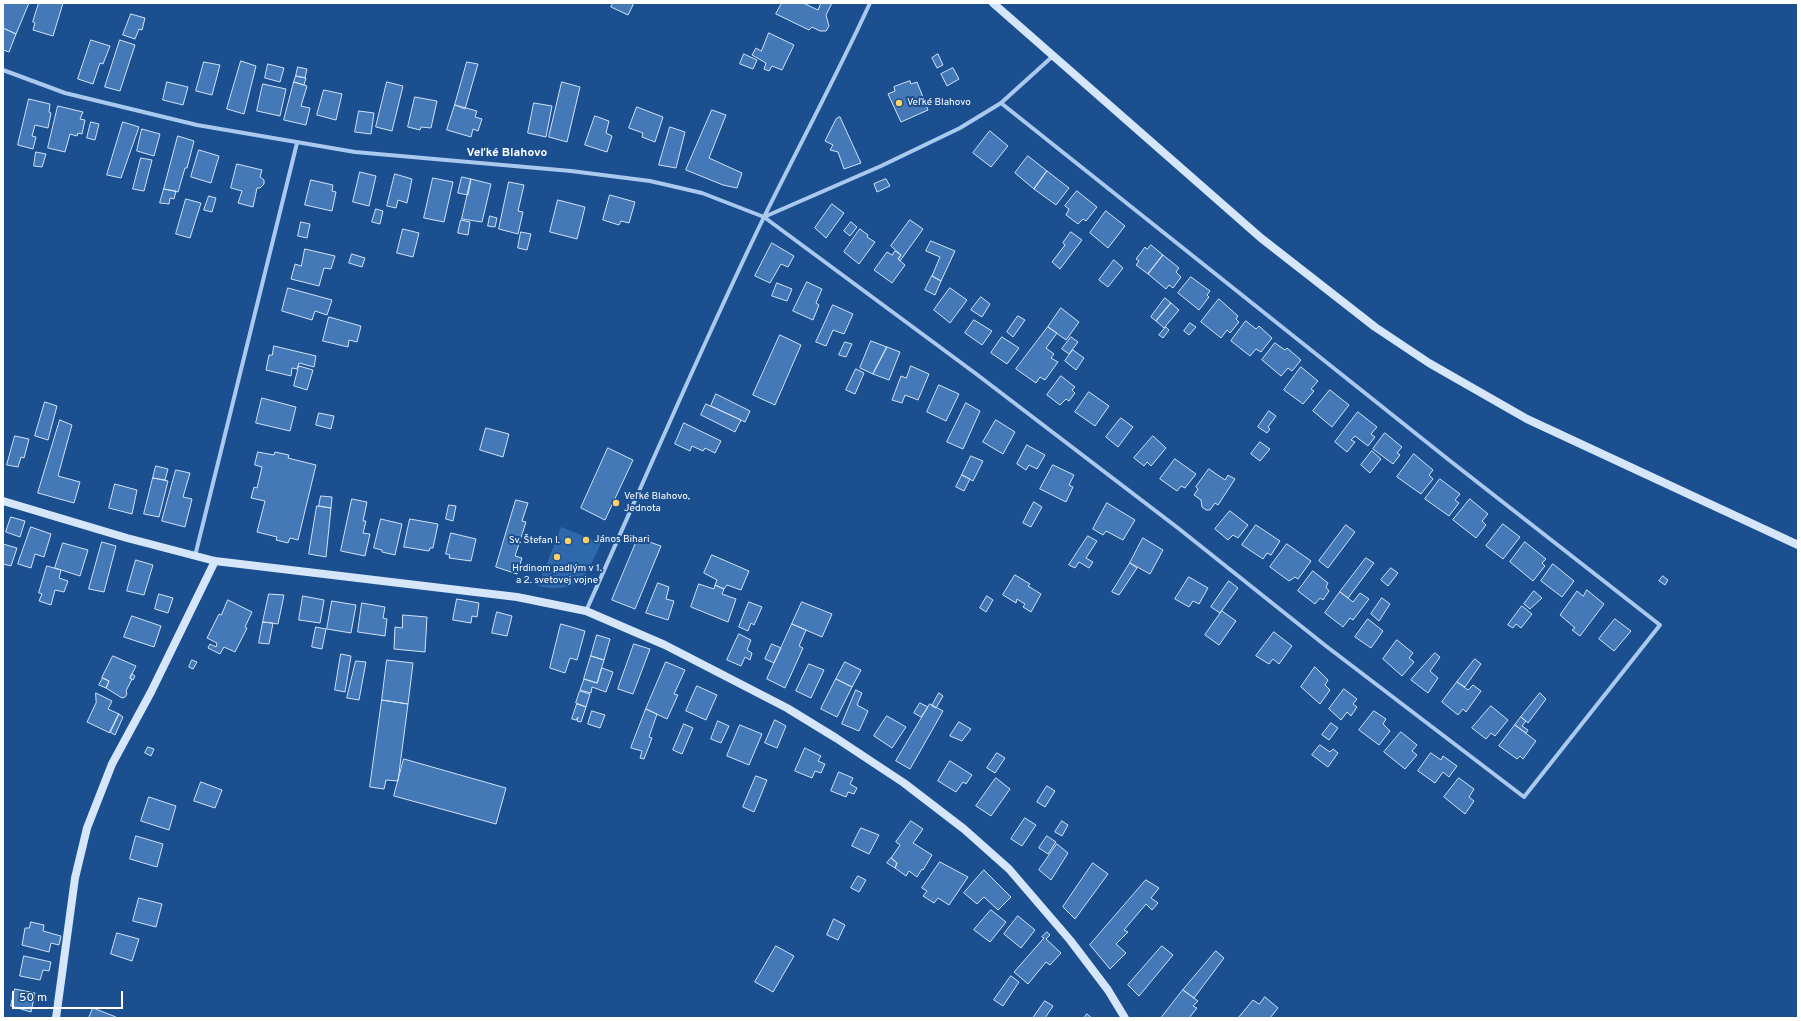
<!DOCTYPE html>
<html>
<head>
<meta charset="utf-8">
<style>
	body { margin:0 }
	#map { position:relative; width:1801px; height:1021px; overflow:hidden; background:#1b4f8f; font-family:Overpass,sans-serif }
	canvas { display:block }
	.frame { position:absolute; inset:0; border:4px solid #fff; pointer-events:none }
	.scale { position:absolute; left:12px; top:991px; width:111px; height:18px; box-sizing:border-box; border:2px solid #fff; border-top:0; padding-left:5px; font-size:12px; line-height:14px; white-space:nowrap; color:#fff; -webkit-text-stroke:3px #1b4f8f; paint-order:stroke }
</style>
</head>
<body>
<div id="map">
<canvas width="1801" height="1021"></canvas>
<div class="frame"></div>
<div class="scale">50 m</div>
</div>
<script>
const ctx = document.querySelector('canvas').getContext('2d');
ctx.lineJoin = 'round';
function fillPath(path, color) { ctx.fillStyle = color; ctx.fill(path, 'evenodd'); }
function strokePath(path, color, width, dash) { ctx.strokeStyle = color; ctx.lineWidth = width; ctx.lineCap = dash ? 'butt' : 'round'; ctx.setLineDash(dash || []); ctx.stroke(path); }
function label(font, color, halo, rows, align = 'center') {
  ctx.font = font + ' Overpass,sans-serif'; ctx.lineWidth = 4; ctx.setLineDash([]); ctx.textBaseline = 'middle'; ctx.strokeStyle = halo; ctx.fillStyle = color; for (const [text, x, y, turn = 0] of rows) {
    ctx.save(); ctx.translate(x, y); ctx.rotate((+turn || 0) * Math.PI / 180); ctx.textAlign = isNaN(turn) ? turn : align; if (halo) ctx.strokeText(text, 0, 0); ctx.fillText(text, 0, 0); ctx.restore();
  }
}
const green = new Path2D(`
	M561,527l40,16c-16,35 -20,51 -63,43z`);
const building = new Path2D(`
	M3,3h26l-13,31 -13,-6z
	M39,3h24l-10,33 -20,-6 2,-7 -2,-1z
	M613,3h19l1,2 -5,10 -17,-8z
	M782,3h21l15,7 3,-7h11l-6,12 3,11 -3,5h-6l-8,-4 -3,3 -33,-16z
	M131,14l14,4 -3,12 -3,-1 -4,10 -12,-4z
	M3,28l13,6 -7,18 -6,-2z
	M769,33l25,12 -12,25 -10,-4 -3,5 -5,-2 2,-6 -14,-8 4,-7 5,3z
	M91,40l19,6 -7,18 -3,-1 -7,21 -15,-5z
	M120,40l15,5 -15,46 -15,-4z
	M744,54l13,6 -4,9 -13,-5z
	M938,54l5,11 -6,3 -5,-10z
	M241,61l15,5 -12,48 -17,-5z
	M204,62l16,3 -8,30 -16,-4z
	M467,62l11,2 -13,45 -10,-4z
	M268,64l16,4 -4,14 -15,-4z
	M298,67l9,2 -2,9 -9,-2z
	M953,68l6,11 -12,7 -6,-12z
	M296,76l10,2 -2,7 -10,-3z
	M910,81l1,3 6,-2 11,28 -27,12 -13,-28 7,-3 -1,-4z
	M167,82l21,5 -5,18 -20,-5z
	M294,82l13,4 -6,20 9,2 -4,17 -22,-5z
	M387,82l16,4 -11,45 -16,-4z
	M562,82l18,5 -13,55 -18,-5z
	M263,84l23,5 -6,27 -23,-5z
	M324,90l18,4 -6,26 -19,-5z
	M415,97l22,4 -6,27 -10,-1 -1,3 -12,-3z
	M29,99l21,5 -1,8 2,1 -3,15 -13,-3 -3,11 4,1 -3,12 -15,-4z
	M534,103l18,3 -6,31 -18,-4z
	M455,105l22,6 -2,6 7,2 -4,12 -5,-2 -2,8 -24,-7z
	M58,106l25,6 -3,7 5,1 -3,14 -4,-1 -1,3 -7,-2 -5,18 -17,-4z
	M637,107l26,10 -8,25 -13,-5 1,-4 -14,-5z
	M712,110l14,5 -17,43 33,15 -5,15 -14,-3 -37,-15z
	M359,111l15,2 -3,21 -16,-2z
	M595,116l14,5 -3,12 6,3 -5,16 -22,-7z
	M840,117l21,46 -17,6 -6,-17 -8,-2 3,-5 -8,-4 11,-22z
	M91,122l8,2 -4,16 -8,-2z
	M123,122l16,5 -18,51 -14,-3z
	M670,127l15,5 -9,36 -17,-3z
	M142,129l18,5 -6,22 -17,-5z
	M990,131l18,15 -17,21 -18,-14z
	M178,136l16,5 -7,27h-2l-7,24 -14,-3z
	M199,150l20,6 -8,27 -20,-6z
	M36,152l10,2 -4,13 -8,-1z
	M1028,156l19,15 -13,18 -19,-16z
	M141,158l11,2 -8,31 -11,-2z
	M237,164l25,6 -2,7 4,3v4l-4,4h-3l-4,19 -15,-4 4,-12 -11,-3z
	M1047,171l22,17 -13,17 -22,-16z
	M360,172l16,4 -7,30 -16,-4z
	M395,174l17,5 -5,24 -9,-3 -2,8 -9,-2z
	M462,177l9,2 -3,16 -10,-2z
	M433,178l20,4 -9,40 -20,-4z
	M471,179l20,5 -9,38 -20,-3z
	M886,179l4,7 -13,6 -3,-8z
	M311,180l22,5 -1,6 4,1 -4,19 -27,-6z
	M509,182l15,3 -6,26 5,1 -5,22 -19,-5z
	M164,189l12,2 -2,8 -4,-1 -1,6 -9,-1z
	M1077,191l20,16 -11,14 -3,-2 -5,5 -12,-9 3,-6 -4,-3z
	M610,195l25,7 -6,21 -8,-2 -2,4 -16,-5z
	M209,196l7,2 -4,14 -8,-2z
	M186,199l15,4 -11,35 -14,-4z
	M558,200l27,7 -8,32 -27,-7z
	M832,204l12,9 -18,25 -11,-10z
	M376,209l7,2 -3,13 -8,-2z
	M1106,211l19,15 -17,22 -18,-15z
	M490,216l7,2 -2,9 -7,-1z
	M461,220l9,2 -2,13 -10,-2z
	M910,220l13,9 -23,32 -2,-2 3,-4 -10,-9z
	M301,222l9,2 -3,14 -9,-2z
	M851,222l6,5 -7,9 -6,-5z
	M403,229l16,4 -6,24 -16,-4z
	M860,229l8,6 -1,2 8,5 -16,22 -15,-12z
	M521,232l10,2 -4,16 -9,-2z
	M1071,232l11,8 -22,29 -8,-7 13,-17 -2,-2z
	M931,241l24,10 -14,30 -9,-5 8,-19 -14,-6z
	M772,243l22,13 -6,11 -7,-3 -11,19 -15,-7z
	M1151,245l12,10 -15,19 -12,-9 3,-4 -3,-2 9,-12 2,2z
	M305,249l30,7 -4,13 -7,-1 -5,18 -28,-7 4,-15 6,2z
	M895,251l6,4 -3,4 7,6 -13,18 -18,-13 13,-18 5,3z
	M352,254l13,4 -3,9 -13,-4z
	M1163,255l16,13 -3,4 5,5 -8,11 -4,-3 -3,4 -18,-15z
	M1114,260l9,8 -15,19 -9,-7z
	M932,276l9,5 -6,14 -10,-5z
	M1191,277l19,14 -3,4 2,2 -10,13 -21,-17z
	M807,282l15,7 -6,14 3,2 -6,15 -20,-9z
	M777,283l15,6 -5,12 -15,-5z
	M288,288l44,12 -5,15 -12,-4 -3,9 -30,-9z
	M950,288l17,12 -17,23 -16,-13z
	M981,297l9,7 -8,13 -11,-7z
	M1165,298l6,5 -15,18 -5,-4z
	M1219,299l19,17 -2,3 3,3 -9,11 -3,-3 -6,8 -20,-16z
	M1171,303l8,7 -15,18 -8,-7z
	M833,305l20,9 -9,20 -11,-4 -7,16 -10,-4z
	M1061,308l18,14 -13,18 -18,-13z
	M1018,316l7,4 -12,17 -6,-5z
	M329,317l32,9 -4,16 -8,-2 -1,7 -25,-6z
	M974,320l18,11 -10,14 -17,-12z
	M1246,321l10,8 3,-3 13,12 -11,14 -5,-3 -6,7 -19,-15z
	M1190,323l6,4 -7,8 -5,-4z
	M1048,327l9,6 -11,15 8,6 -3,4 7,4 -13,18 -5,-3 -4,6 -20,-14z
	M1166,327l3,3 -6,8 -4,-3z
	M780,335l21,10 -26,60 -22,-10z
	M1002,337l17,11 -12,16 -16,-11z
	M1071,337l7,5 -9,12 -7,-5z
	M871,341l16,6 -14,27 -13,-6z
	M845,342l7,2 -6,13 -7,-2z
	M1275,343l10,7 2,-2 14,12 -9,11 -4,-3 -7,8 -19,-16z
	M274,346l42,10 -2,11 -15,-4 -2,6 -5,-1 -1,8 -25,-6 3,-15h3z
	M887,347l13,5 -11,28 -16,-6z
	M1073,350l11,8 -8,12 -11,-9z
	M299,366l14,4 -6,20 -13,-4z
	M911,366l18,8 -11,26 -13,-5 -3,8 -10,-3 9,-24 5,2z
	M1301,367l17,14 -7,8 3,2 -11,13 -19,-14z
	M856,369l8,4 -9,21 -9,-4z
	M1061,376l14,11 -3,3 3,3 -6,8 -3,-2 -6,6 -13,-10z
	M939,385l20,9 -13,27 -19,-9z
	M1330,390l19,15 -17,22 -19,-16z
	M1089,392l20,14 -14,20 -20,-14z
	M716,394l34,17 -5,11 -34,-16z
	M262,398l34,9 -6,24 -34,-8z
	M45,402l12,4 -9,34 -13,-4z
	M966,403l14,8 -17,38 -16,-7z
	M706,404l35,16 -6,12 -34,-17z
	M1269,411l7,5 -8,11 2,2 -3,4 -9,-6z
	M1358,412l19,15 -6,7 4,3 -7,9 -13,-10 -4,4 4,2 -8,10 -12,-10z
	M319,413l15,3 -3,13 -15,-4z
	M1121,418l12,9 -15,20 -12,-10z
	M60,420l12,5 -14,51 22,6 -6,21 -36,-10z
	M996,420l19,12 -12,22 -20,-12z
	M684,423l37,18 -6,12 -10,-5 -2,3 -11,-5 -2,5 -15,-7z
	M486,428l23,6 -6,23 -23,-7z
	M1385,433l17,14 -5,6 3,2 -7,9 -20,-15z
	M15,436l14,3 -5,19 -3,-1 -3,10 -11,-2z
	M1153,436l13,12 -15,18 -4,-4 -3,4 -10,-8z
	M1260,442l10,7 -10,12 -9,-7z
	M1027,445l18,10 -8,14 -8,-4 -3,5 -9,-6z
	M608,448l25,12 -28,60 -24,-12z
	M1372,451l9,8 -11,14 -9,-8z
	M258,452l16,3 1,-3 14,3 -1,3 28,7 -18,75 -8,-2 -2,5 -12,-3 1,-3 -20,-5 8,-31 -14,-3 3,-11 3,1 5,-21 -7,-2z
	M1414,454l19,16 -4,5 4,4 -12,15 -24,-17z
	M971,456l12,5 -10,20 -11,-6z
	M1175,459l21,15 -11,14 -4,-2 -4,5 -17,-12z
	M1053,465l21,10 -5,10 4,2 -7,15 -26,-13z
	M156,466l12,3 -3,11 -12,-2z
	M1209,469l16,11 3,-5 7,4 -17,26 -3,-2 -5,7h-4l-4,-3 -1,-7 -7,-5 4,-6 -2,-2z
	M176,470l14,3 -7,24 9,2 -7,28 -23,-6z
	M962,475l8,4 -6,12 -8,-4z
	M153,478l15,3 -9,36 -15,-3z
	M1440,479l20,15 -5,6 4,3 -10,13 -24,-17z
	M115,484l22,6 -5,24 -23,-6z
	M321,496l11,1 -1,11 -12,-2z
	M352,499l15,3 -4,19h3l-3,12 7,1 -5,22 -24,-5z
	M1470,499l18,15 -6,7 4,4 -10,13 -23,-18z
	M516,500l12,3 -6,18 4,1 -11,34 7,2 -5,16 -21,-7z
	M1034,502l8,5 -11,20 -8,-4z
	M1107,503l28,17 -12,20 -17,-9 -3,4 -10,-6z
	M449,505l7,1 -3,15 -7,-2z
	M317,506l14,2 -5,49 -17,-3z
	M1230,511l18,14 -10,13 -5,-3 -5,5 -13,-11z
	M11,517l14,4 -5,16 -14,-5z
	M381,519l21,5 -7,31 -13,-3v-2l-8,-2z
	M410,519l28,5 -5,24h-3l-1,3 -25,-4z
	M1503,524l17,13 -17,22 -17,-13z
	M1256,525l24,16 -9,14 -4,-2 -4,6 -21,-14z
	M1346,525l9,7 -27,36 -9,-7z
	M31,527l20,7 -7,23 -9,-3 -4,14 -13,-4z
	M451,533l25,6 -5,22 -22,-3 1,-3 -4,-1z
	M1088,536l9,5 -11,17 7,4 -4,6 -10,-6 -4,6 -6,-3z
	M638,538l23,8 -26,63 -23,-9z
	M1143,538l20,12 -13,24 -20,-11z
	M102,542l14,4 -12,46 -15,-3z
	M1525,542l21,17 -4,4 3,3 -12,15 -23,-19z
	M63,543l25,7 -8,26 -25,-8z
	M3,544l14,4 -6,18 -8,-2z
	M1287,544l24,17 -13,18 -3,-2 -6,4 -19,-14z
	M712,555l37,16 -8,19 -14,-5 -3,4 -9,-4 2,-5 -13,-7z
	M1366,558l8,5 -26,35 -8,-6z
	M136,560l17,5 -9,30 -17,-4z
	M1130,563l7,5 -18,27 -7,-3z
	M1553,564l21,17 -12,16 -21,-16z
	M47,566l14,4 -2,8 9,3 -4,11 -9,-2 -4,15 -12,-4 3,-7 -3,-1z
	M1391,568l7,5 -10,13 -7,-6z
	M1313,571l15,12 -2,4 3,4 -6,9 -3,-2 -5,6 -17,-13z
	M1015,575l15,9 -2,2 13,8 -10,18 -8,-5 2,-3 -8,-5 -1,4 -13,-8z
	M1663,576l5,4 -3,5 -6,-4z
	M1189,577l19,11 -9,16 -6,-3 -4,6 -14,-8z
	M1229,581l9,7 -18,25 -9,-6z
	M658,583l11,4 -3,12 8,2 -6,19 -22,-7z
	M699,584l15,5 1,-4 9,4 -2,5 14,5 -8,23 -37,-15z
	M1587,590l17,14 -24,32 -8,-6 3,-2 -15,-13 17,-24 6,5z
	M1534,591l8,7 -12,11 -6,-5z
	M1340,592l13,10 7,-9 9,6 -16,21 -3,-2 -7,9 -18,-14z
	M159,594l14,4 -5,15 -13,-4z
	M269,594l15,1 -6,29 -15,-2z
	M303,596l21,4 -4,23 -21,-3z
	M987,596l6,4 -7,12 -6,-4z
	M1382,598l8,6 -11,17 -8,-7z
	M457,599l22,4 -2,14 -5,-1 -1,7 -18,-3z
	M228,600l24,12 -7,15 2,1 -12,24 -11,-5 -4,7 -12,-6 2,-4 6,3 1,-4 -10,-5 12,-24 2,1z
	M332,601l24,4 -5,28 -24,-4z
	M749,602l13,5 -8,18 -3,-2 -3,8 -9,-4z
	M802,602l30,12 -10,23 -30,-13z
	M362,603l23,4 -2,11 4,1 -2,17 -27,-4z
	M1522,606l10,8 -11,14 -5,-4 -3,4 -5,-3z
	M1222,611l14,10 -17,24 -14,-10z
	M497,612l15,4 -5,20 -15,-3z
	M403,615l24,2 -2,35 -31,-3 1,-22 7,1z
	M132,616l29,10 -7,21 -30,-10z
	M1368,619l15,12 -12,17 -16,-11z
	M1615,619l16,12 -17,20 -15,-12z
	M263,622l10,1 -4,21 -10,-1z
	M561,624l24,7 -8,29 -7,-2 -5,15 -15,-5z
	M792,624l14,6 -7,16 4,2 -18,40 -18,-9z
	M316,627l10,2 -4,20 -10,-2z
	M1274,632l18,14 -13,18 -6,-5 -4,5 -13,-8z
	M739,634l12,6 -4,10 5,3 -2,7 -5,-3 -4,9 -14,-6z
	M597,635l13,4 -6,21 -13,-4z
	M1397,640l16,13 -4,5 5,4 -12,14 -19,-17z
	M634,644l16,5 -17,45 -15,-5z
	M772,644l9,4 -7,15 -9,-4z
	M1435,653l5,4 -10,14 8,7 -10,15 -17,-13z
	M341,654l10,2 -6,36 -10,-2z
	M113,656l23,10 -6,12 2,1 -6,12 1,3 -2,3 -3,1 -16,-10 3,-7 -7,-3z
	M591,656l13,4 -7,23 -13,-4z
	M1475,659l6,5 -16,23 -8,-5z
	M192,660l5,2 -4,7 -4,-2z
	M387,660l26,3 -5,41 -26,-4z
	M356,661l10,1 -7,38 -12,-2z
	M666,662l19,8 -11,24 4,1 -11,24 -21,-10z
	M845,662l16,8 -9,17 -16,-8z
	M809,664l15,6 -13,28 -15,-7z
	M1315,667l13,13 -3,5 5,5 -10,14 -19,-17z
	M602,668l11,4 -7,20 -14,-5 -1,6 -11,-3 4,-11 13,4z
	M132,674l3,2 -2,4 -3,-2z
	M103,678l6,3 -3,7 -7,-3z
	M836,679l16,8 -15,30 -16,-8z
	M1457,682l11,8 5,-5 8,6 -15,21 -3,-3 -5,6 -16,-13z
	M697,686l20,9 -11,25 -20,-9z
	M1344,689l13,10 -4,5 4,3 -6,9 -4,-4 -6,8 -12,-11z
	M856,690l6,3 -5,12 11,6 -9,20 -17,-7z
	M580,691l10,3 -4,13 -10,-4z
	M96,693l16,8 -4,8 11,5 -9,19 -23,-11 9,-19z
	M939,693l4,3 -7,12 -4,-2z
	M1540,693l6,6 -18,24 -7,-6z
	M382,700l26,4 -10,77 -12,-1 -2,9 -14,-2z
	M920,703l8,4 -7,10 -7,-4z
	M577,704l9,3 -5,15 -4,-1 1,-4 -2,3 -4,-1z
	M930,704l13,7 -33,58 -14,-8z
	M1491,706l17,14 -13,16 -4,-3 -5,6 -14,-11z
	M646,709l11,5 -8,23 3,1 -8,21 -4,-1 2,-7 -11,-3z
	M592,711l13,4 -5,13 -12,-4z
	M1374,711l12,8 -3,5 7,7 -11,14 -20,-15z
	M119,714l4,3 -8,18 -5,-3z
	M887,716l19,11 -14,21 -18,-12z
	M1521,717l5,4 -4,5 6,4 -2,3 -11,-8z
	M775,720l11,6 -9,22 -12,-5z
	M718,721l11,5 -8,17 -10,-4z
	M959,722l12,7 -9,12 -12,-5z
	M1331,723l7,5 -9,12 -7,-5z
	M684,724l9,4 -11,26 -9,-4z
	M740,725l22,9 -13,31 -22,-9z
	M1515,725l21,16 -13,18 -3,-3 -3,3 -18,-13z
	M1401,732l16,13 -5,6 5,4 -12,14 -21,-17z
	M1320,745l10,7 3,-3 5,4 -10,14 -16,-12z
	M148,747l6,2 -3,7 -6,-3z
	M805,748l16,8 -3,5 7,3 -4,9 -6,-2 -3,7 -17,-7z
	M997,753l8,5 -10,15 -8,-5z
	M1431,753l10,7 2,-4 14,10 -8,11 -6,-5 -8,11 -17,-12z
	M404,759l102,29 -10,36 -102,-28z
	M950,761l22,14 -6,9 -3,-2 -7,10 -18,-11z
	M839,772l14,6 -3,6 7,4 -3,6 -6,-2 -2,5 -15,-6z
	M756,776l11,4 -13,32 -11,-5z
	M996,778l14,11 -19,27 -15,-10z
	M1459,778l15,11 -5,8 5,4 -9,13 -21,-17z
	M201,782l21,8 -7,18 -21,-7z
	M1047,786l8,5 -10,16 -8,-5z
	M149,797l27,9 -7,24 -28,-9z
	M1025,818l11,7 -14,21 -11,-7z
	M911,821l12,8 -10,14 19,12 -9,15 -1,-1 -5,8 -8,-6 -3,5 -11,-8 2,-5 -6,-5 9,-13 -4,-3z
	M1062,821l6,4 -6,11 -7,-4z
	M861,828l18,7 -10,19 -17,-8z
	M136,836l27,8 -6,23 -27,-8z
	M1047,836l9,6 -8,12 -9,-6z
	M1057,844l11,9 -17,27 -12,-10z
	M891,858l6,5 -2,5 -8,-5z
	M940,862l28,15 -19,28 -11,-7 -4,5 -11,-7 4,-5 -5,-3z
	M1093,863l15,11 -33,45 -12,-12z
	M984,870l27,27 -13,13 -14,-13 -7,7 -13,-11z
	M858,876l8,4 -7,12 -8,-4z
	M1146,880l13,8 -8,10 7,5 -6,7 -6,-6 -22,26 4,2 -12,12 10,9 -16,16 -20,-24z
	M139,898l23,6 -6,23 -23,-6z
	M991,910l15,12 -16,20 -16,-12z
	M1018,916l17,14 -14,18 -17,-14z
	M834,919l11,6 -7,15 -11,-5z
	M31,922l13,3 -1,6 18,5 -2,9 -8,-2 -2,9 -27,-7 3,-17h4z
	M1047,932l3,3 -4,4 15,14 -11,12 -4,-3 -18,22 -14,-12 30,-34 -2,-1z
	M117,933l22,6 -7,22 -21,-7z
	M776,946l18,10 -21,36 -18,-10z
	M1162,946l11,9 -34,41 -11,-11z
	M1216,951l8,7 -30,40 -11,-8z
	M24,956l27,6 -2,9 -6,-1 -3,10 -20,-4z
	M1011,976l8,6 -16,24 -9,-6z
	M15,989l20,4 -4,19 -20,-6z
	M1183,990l15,11 -5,5 4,2 -8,10h-28z
	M1265,997l13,11 -8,10h-32l15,-18 6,4z
	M1045,1001l8,5 -8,12h-12z
	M93,1008l23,9 -1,1h-26z
	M1087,1014l5,4h-8z`);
const street = new Path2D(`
	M3,70l62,23 132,32 158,27 216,19 79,10 52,12 62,24
	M1001,103l448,357 211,165 -136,172 -198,-151 -148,-118 -203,-155 -211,-156 117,-51 79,-38 41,-25 52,-47
	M195,556l102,-413
	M586,611c59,-132 115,-264 178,-394 35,-71 73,-142 106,-214`);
const secondary = new Path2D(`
	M993,3l268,235 114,89 54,36 98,56 271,126
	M3,501l124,37 88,23 302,36 69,14 79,34 122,63 49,30 68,45 60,46 45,40 61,71 38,50 17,28
	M56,1018l19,-140 12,-50 25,-64 39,-72 64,-131`);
const markers = [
	[899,103,4,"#ffd166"],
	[616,503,4,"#ffd166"],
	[586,540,4,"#ffd166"],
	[568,541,4,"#ffd166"],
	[557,557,4,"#ffd166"]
];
const poiNames = [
	["Veľké Blahovo",907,103],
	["Veľké Blahovo,",624,497],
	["Jednota",624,509],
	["János Bihari",594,540],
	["Sv. Štefan I.",560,541,"right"],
	["Hrdinom padlým v 1.",557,569,"center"],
	["a 2. svetovej vojne",557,581,"center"]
];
const quarterNames = [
	["Veľké Blahovo",507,154]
];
fillPath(green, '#2e69ad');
fillPath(building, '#4478b7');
strokePath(building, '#cfe3fa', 1);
strokePath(street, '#a9c9ee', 4);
strokePath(secondary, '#d6e6fa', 8);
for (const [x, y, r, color] of markers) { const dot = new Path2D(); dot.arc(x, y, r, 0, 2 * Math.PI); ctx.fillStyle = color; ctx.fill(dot); strokePath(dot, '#1b4f8f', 1.5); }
label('10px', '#fff', '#1b4f8f', poiNames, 'left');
label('bold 12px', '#fff', '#1b4f8f', quarterNames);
</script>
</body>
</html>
